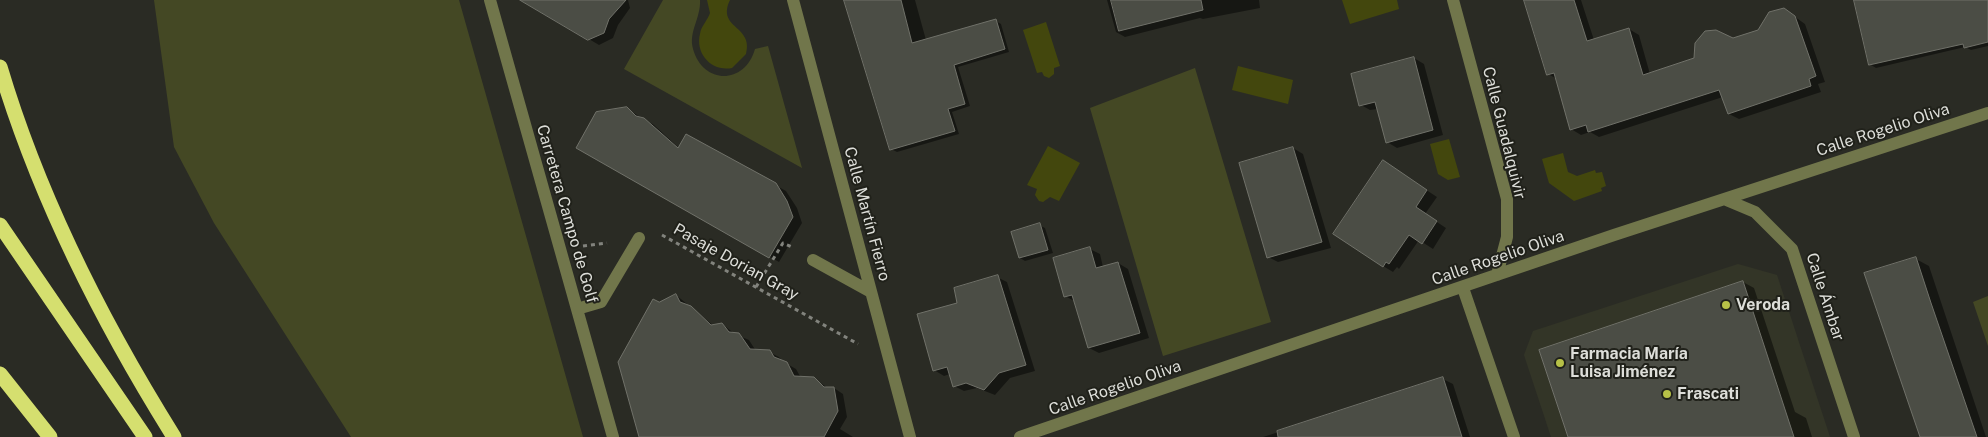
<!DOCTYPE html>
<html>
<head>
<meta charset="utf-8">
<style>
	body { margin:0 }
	canvas { display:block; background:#2a2b24 }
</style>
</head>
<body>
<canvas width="1988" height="437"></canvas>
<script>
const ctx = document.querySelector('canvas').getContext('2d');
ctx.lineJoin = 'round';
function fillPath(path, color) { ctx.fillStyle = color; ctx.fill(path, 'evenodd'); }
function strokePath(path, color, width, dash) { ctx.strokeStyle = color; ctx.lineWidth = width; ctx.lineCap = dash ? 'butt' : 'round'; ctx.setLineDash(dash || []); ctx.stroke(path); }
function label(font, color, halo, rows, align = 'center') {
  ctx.font = font + ' "Public Sans",sans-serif'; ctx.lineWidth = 4; ctx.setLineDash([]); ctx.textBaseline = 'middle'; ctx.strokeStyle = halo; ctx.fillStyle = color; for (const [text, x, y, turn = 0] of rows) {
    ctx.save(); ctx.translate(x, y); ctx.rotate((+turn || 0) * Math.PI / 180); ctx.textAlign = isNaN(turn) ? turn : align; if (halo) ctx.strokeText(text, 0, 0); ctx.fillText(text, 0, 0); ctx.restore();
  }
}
const built = new Path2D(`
	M1738,264l39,11 53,162h-279l-27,-82 9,-24z`);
const green = new Path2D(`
	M154,0h305l124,437h-232l-137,-214 -40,-76z
	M663,0h37c1,18 -12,32 -7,49 10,36 52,36 62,0l13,-3 34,122 -178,-99z
	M1195,68l76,254 -108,34 -73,-248z
	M1988,296v50l-15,-44z`);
const water = new Path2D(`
	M707,0h23c-14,29 24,25 16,54l-14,14c-20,4 -37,-14 -32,-34 1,-8 8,-14 10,-21z
	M1342,0h55l2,9 -49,15z
	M1046,22l14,44 -6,2v6l-5,4 -5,-2 -2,-4 -5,1 -14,-43z
	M1238,66l55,14 -5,24 -56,-14z
	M1449,139l11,38 -12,3 -10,-6 -8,-30z
	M1048,146l32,17 -21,38 -9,-4 -7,5 -4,-1 -4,-6 2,-6 -10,-4z
	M1563,153l5,19 9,4 18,-6 1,3 6,-1 4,14 -5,2 1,3 -28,10 -25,-18 -7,-24z`);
const shadow = new Path2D(`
	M559,0h69l2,8 -12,17 -5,13 -14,7 -49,-29z
	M845,0h70l11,40 70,-19 5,3 8,28 -51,15 12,39 -18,6 7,22 -62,18 -6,-3z
	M1107,0h152l1,8 -57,11 -3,-1 -75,19 -9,-5z
	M1525,0h56l13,40 35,-11 10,6 11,39 45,-15 38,-19 26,-9 6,-13 8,-7 11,-2 21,15 20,58 -7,2 3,8 -82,27 -10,-5 -6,-17 -124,40 -9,-5 -9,3 -10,-6 -14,-50 -9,-5z
	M1855,0h133v46l-17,4 -6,-3 -89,21 -5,-3z
	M1414,58l10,6 19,71 -46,13 -10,-6 -9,-33 -8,1 -9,-5z
	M627,109l27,16 25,23 7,-13 100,56 11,17 5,15 -23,39 -201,-114z
	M1293,148l10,6 28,94 -53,14 -10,-5z
	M1393,168l44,29 -12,17 21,14 -13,21 -14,-9 -20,29 -2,-2 -4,5 -10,-6z
	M1039,225l6,3 8,25 -28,8 -5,-3z
	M1090,249l10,5 3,13 15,-4 10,6 21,69 -50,15 -10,-5 -13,-46 -11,-6z
	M1916,259l13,7 57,171h-65z
	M997,277l10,5 28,89 -25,7 -15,17 -18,-7 -13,3 -10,-5 -4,-12 -6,2 -10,-6 25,-66z
	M1743,282l11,6 41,124 11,6 6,19h-243z
	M676,295l38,31 8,-2 13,10 14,6 7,11 13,1 10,5 3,4 14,8 5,9h12l15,10h6l9,6 4,23 -7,12 13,8h-213l19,-134z
	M1443,379l10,5 17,53h-207z`);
const building = new Path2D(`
	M520,0h106l-17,19 -5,14 -16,7z
	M844,0h57l11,43 84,-24 9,30 -51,16 11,39 -17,5 7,22 -65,19z
	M1111,0h90l2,10 -84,21z
	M1524,0h50l13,41 42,-13 14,47 51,-17 1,-15 10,-12 11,-1 17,8 25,-8 11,-18 15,-4 11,8 21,60 -7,3 2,7 -83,28 -9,-24 -131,42 -2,-7 -16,5 -16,-57 -7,2z
	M1854,0h134v42l-24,6 -1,-4 -94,21z
	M1414,57l19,73 -47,13 -11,-41 -16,4 -8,-32z
	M627,107l9,9 8,2 34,30 8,-14 90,49 11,18 6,16 -24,41 -193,-110 20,-36z
	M1293,147l29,95 -55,16 -28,-95z
	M1383,160l44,30 -11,17 21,14 -15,23 -13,-9 -20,29 -3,-2 -3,5 -50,-33z
	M1040,223l8,27 -29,8 -8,-26z
	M1090,247l6,21 22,-6 22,71 -52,15 -16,-53 -8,2 -11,-39z
	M1916,257l15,46 46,134h-57l-56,-164z
	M998,275l28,90 -27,8 -15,17 -18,-7 -13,4 -6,-20 -14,4 -16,-57 40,-11 -3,-15z
	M1743,281l51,156h-226l-29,-87z
	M676,294l4,8 11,4 20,19 11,-2 7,9 10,1 11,16 20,1 4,7 13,5 7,14 20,1 10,10h10l4,24 -14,26h-185l-21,-75 35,-63 6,3z
	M1443,377l19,60h-184l-1,-6z`);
const path = new Path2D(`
	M662,235l196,109
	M583,246l24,-3
	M756,287l27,-44 11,5`);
const minor = new Path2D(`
	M490,0l123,437
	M793,0l117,437
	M1453,0l54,199v38l-10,38
	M1724,199l31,13 37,37 62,188
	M813,260l58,32
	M1463,288l51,149
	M577,309l24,-7 38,-64
	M1020,437l594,-202 374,-122`);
const highway = new Path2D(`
	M0,67c39,131 102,255 174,370
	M0,225l145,212
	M0,374l50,63`);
const markers = [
	[1726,305,5,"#b7c147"],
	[1560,363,5,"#b7c147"],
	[1667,394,5,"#b7c147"]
];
const streetNames = [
	["Calle Rogelio Oliva",1883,130,-18],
	["Calle Guadalquivir",1504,133,76],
	["Carretera Campo de Golf",567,214,74],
	["Calle Martín Fierro",867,214,75],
	["Calle Rogelio Oliva",1498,258,-19],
	["Pasaje Dorian Gray",736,262,29],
	["Calle Ámbar",1825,297,72],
	["Calle Rogelio Oliva",1115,388,-19]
];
const poiNames = [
	["Veroda",1736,305],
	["Farmacia María",1570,354],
	["Luisa Jiménez",1570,372],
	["Frascati",1677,394]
];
fillPath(built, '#333527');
fillPath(green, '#444824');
fillPath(water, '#43470d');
fillPath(shadow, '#0007');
fillPath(building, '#4b4d45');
strokePath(building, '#707169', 1);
strokePath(path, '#82837d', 3, [4, 4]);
strokePath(minor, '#71764b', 12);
strokePath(highway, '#d5df6f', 15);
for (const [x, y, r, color] of markers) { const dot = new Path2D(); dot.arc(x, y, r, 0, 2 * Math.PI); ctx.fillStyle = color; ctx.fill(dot); strokePath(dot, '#20211a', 2); }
label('16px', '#ddded9', '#20211a', streetNames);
label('bold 16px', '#ddded9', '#20211a', poiNames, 'left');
</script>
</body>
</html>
